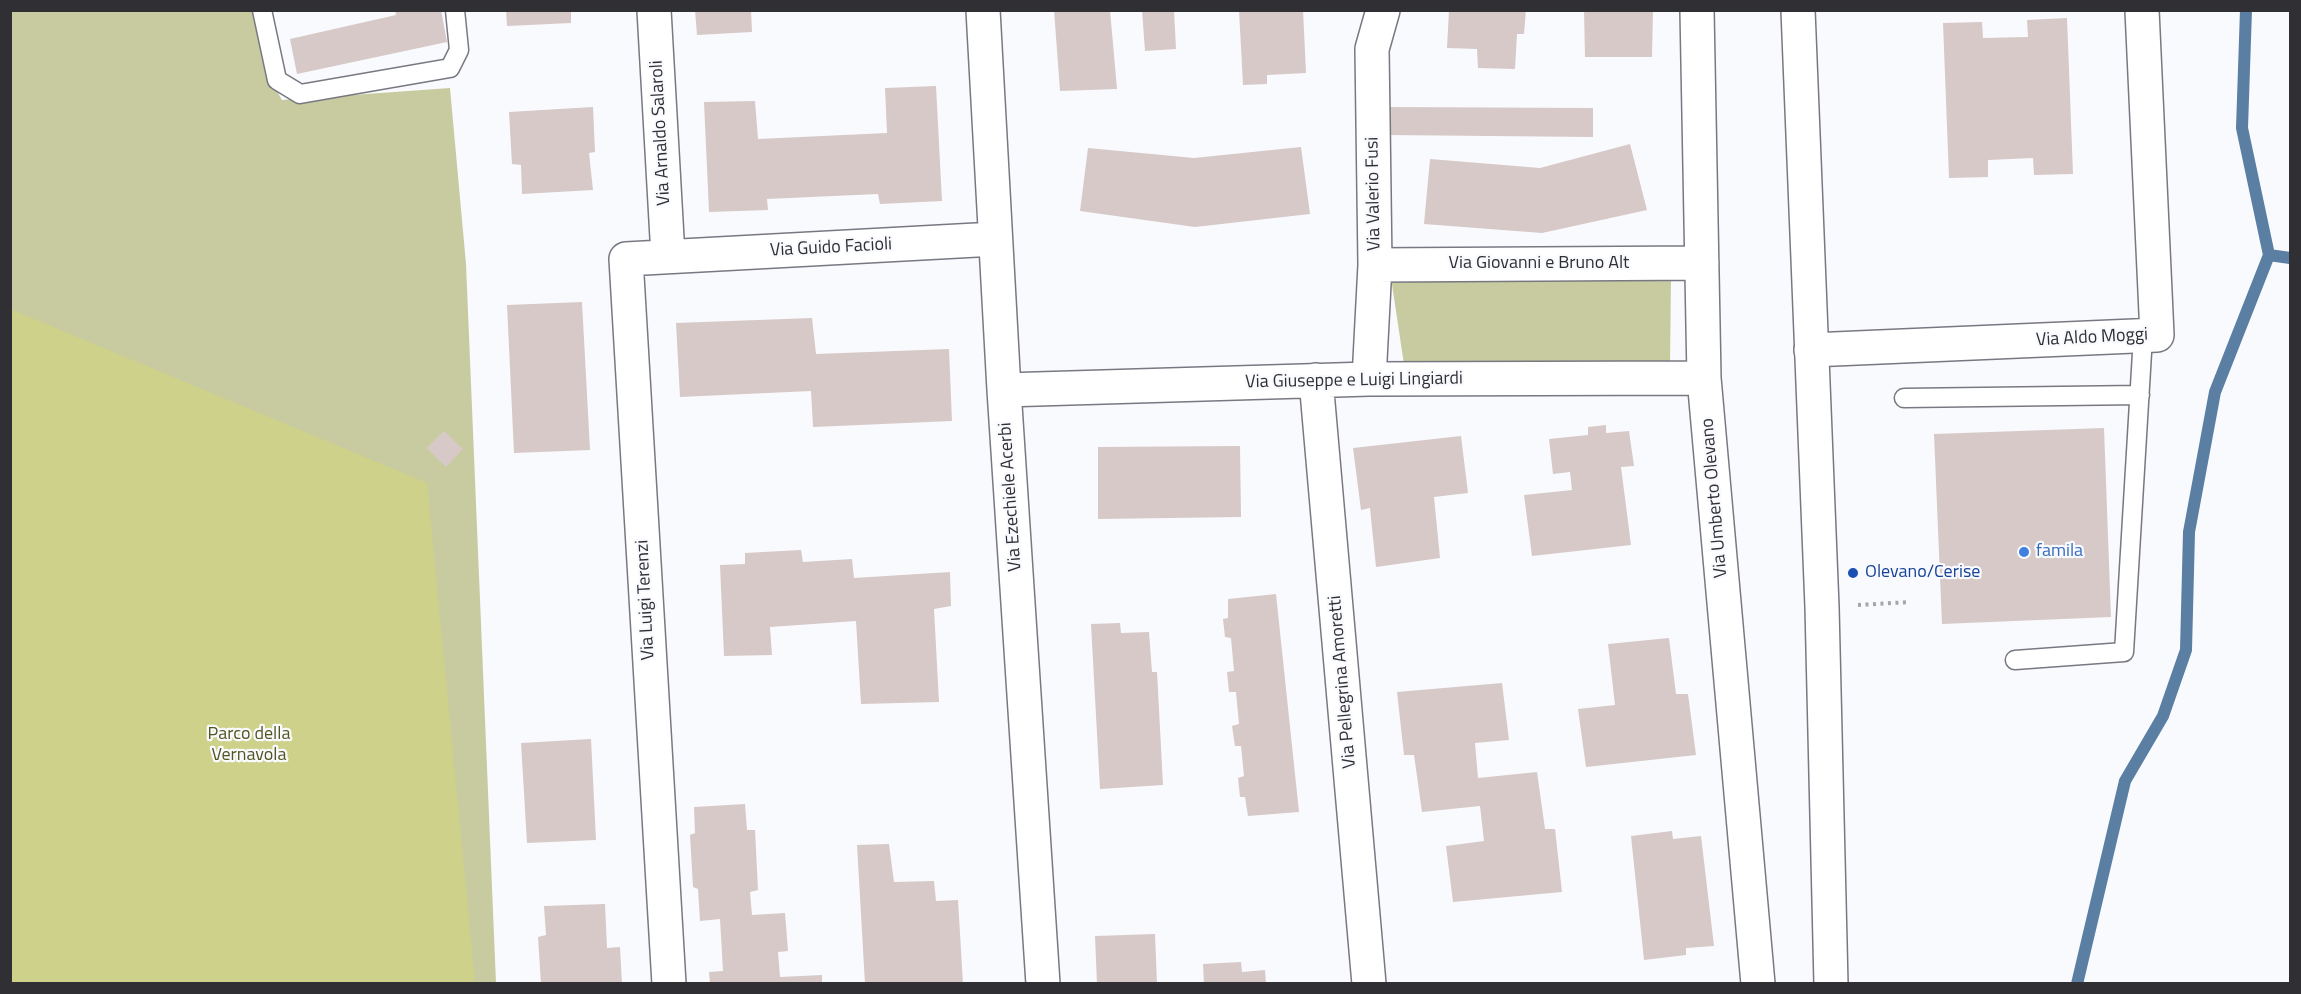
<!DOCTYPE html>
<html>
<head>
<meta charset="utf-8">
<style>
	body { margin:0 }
	#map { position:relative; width:2301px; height:994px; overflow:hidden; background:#f9fafe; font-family:"Titillium Web",sans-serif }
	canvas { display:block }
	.frame { position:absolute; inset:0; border:12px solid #303034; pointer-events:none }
</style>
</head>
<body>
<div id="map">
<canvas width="2301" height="994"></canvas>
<div class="frame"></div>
</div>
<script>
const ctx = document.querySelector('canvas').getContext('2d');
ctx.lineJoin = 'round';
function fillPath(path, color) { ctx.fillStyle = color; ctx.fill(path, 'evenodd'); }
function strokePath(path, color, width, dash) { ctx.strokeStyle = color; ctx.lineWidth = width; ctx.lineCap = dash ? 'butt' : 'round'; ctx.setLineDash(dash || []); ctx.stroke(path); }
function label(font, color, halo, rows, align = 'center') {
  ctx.font = font + ' "Titillium Web",sans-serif'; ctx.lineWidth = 4.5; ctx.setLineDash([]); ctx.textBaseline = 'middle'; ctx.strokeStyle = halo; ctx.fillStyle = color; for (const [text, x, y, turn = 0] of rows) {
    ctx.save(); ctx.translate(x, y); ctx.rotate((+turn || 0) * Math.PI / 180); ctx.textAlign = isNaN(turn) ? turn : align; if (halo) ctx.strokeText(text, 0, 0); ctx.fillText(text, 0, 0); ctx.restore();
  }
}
const green = new Path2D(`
	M10,11h244l11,59 17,30 168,-12 16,176 30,719h-485z
	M1391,278h280l-1,87 -265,6z`);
const forest = new Path2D(`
	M10,309l417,174 48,500h-464z`);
const stream = new Path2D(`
	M2246,10l-4,118 27,127
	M2077,984l48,-203 38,-65 23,-66 3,-118 26,-140 54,-137 21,3`);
const building = new Path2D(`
	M395,10h46l6,32 -150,32 -7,-35 106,-24z
	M506,10h65v13l-64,3z
	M695,10h56l1,22 -55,3z
	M1054,10h56l7,79 -57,2z
	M1142,10h32l2,39 -31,2z
	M1239,10h64l3,63 -39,2v9l-24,1z
	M1449,10h77l-2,24h-7l-2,35 -37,-1 -1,-19 -30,-1z
	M1584,10h69l-1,47h-67z
	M2067,18l6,156 -39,1 -1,-17 -45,2v17l-39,1 -6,-155 39,-1 1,16 45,-1 -1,-17z
	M936,86l6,115 -62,3 -2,-10 -111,5 1,11 -59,2 -5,-110 51,-1 3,38 129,-6 -2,-45z
	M593,107l2,45 -6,1 4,37 -71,4 -1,-29 -9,-1 -3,-52z
	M1387,107l206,1v29l-206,-2z
	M1630,144l17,66 -105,23 -118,-9 6,-65 110,9z
	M1301,147l9,67 -115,13 -115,-16 8,-63 106,10z
	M582,302l8,148 -76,3 -7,-148z
	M812,318l4,36 133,-5 3,72 -139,6 -2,-36 -131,6 -4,-74z
	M1606,425v8l23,-2 5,35 -13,1 10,78 -99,11 -8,-61 48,-5 -2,-18 -17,2 -4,-35 39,-4v-8z
	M2104,428l7,189 -169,7 -8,-190z
	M444,431l19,18 -17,18 -19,-19z
	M1461,436l7,57 -34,4 6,61 -64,9 -6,-59 -9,2 -8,-62z
	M1240,446l1,71 -143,2v-72z
	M801,550l2,12 49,-3 2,19 96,-6 1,34 -17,3 5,93 -78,2 -5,-83 -86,6 2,28 -48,1 -4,-91 25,-1v-11z
	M1276,594l23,218 -51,4 -3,-19h-5l-2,-19 6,-2 -3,-30h-6l-3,-20 7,-2 -3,-32h-7l-2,-20 7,-1 -3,-33 -6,-1 -2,-18 5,-1v-19z
	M1120,623l1,10 28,-1 3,40h5l6,113 -63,4 -9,-165z
	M1669,638l7,56h12l8,61 -110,12 -8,-58 37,-4 -7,-61z
	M1502,683l7,57 -34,3 3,35 59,-6 8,57h10l7,63 -109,10 -7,-56 38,-5 -4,-35 -58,6 -8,-57h-10l-7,-63z
	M591,739l5,101 -69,3 -6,-100z
	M745,804l2,26h8l3,60 -8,2 2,23 33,-2 3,38 -10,1 2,25 42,-2v9h-112l-1,-12 14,-1 -3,-52 -20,2 -2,-32 -5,-2 -3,-52 5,-2 -1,-26z
	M1672,831l1,8 28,-3 13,110 -28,2v7l-42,5 -13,-124z
	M889,844l5,38 40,-1 2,20 22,-1 5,84h-98l-8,-139z
	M605,904l2,44 13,-1 2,37h-81l-3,-47 8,-2 -2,-29z
	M1155,934l2,50h-60l-2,-48z
	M1241,962l1,10 23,-2 1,14h-62l-1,-20z`);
const path = new Path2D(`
	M1858,605l52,-3`);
const service = new Path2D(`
	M262,10l15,70 23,14 150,-26 9,-18 -4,-40
	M1904,398l236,-3
	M2015,660l109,-8 19,-316`);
const minor = new Path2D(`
	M654,10l14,246
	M983,10l21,380 39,594
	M1697,10l7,368 54,606
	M1375,265l327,-2
	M1811,350l346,-15 -15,-325
	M1369,379l6,-114 -3,-216 11,-39
	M1316,380l53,604
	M1004,390l365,-11 335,-1
	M669,984l-43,-725 369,-20`);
const tertiary = new Path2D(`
	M1798,10l24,597 9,377`);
const markers = [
	[2024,552,6,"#3f7fe0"],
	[1853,573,6,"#1a4fb4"]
];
const streetNames = [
	["Via Arnaldo Salaroli",661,133,-93],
	["Via Valerio Fusi",1374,194,-91],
	["Via Guido Facioli",831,248,-3],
	["Via Giovanni e Bruno Alt",1539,264],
	["Via Aldo Moggi",2092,338,-3],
	["Via Giuseppe e Luigi Lingiardi",1354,381,-1],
	["Via Ezechiele Acerbi",1011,497,-94],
	["Via Umberto Olevano",1715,498,-95],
	["Via Luigi Terenzi",646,600,-93],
	["Via Pellegrina Amoretti",1343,682,-95]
];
const shopNames = [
	["famila",2036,552]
];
const transitNames = [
	["Olevano/Cerise",1865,573]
];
const parkNames = [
	["Parco della",249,735],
	["Vernavola",249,756]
];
fillPath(green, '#c8cb9f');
fillPath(forest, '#ced189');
strokePath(stream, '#5b7ea3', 12);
fillPath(building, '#d6c9c7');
strokePath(service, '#787882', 21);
strokePath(minor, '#787882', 36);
strokePath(tertiary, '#787882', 36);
strokePath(path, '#a6a6aa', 4, [3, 4.5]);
strokePath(service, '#fff', 18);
strokePath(minor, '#fff', 33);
strokePath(tertiary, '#fff', 33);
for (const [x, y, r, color] of markers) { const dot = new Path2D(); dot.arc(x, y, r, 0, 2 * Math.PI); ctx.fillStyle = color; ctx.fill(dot); strokePath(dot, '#f9fafe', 2); }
label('18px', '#303034', '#f9fafe', streetNames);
label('18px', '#366cbe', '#f9fafe', shopNames, 'left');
label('18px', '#164399', '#f9fafe', transitNames, 'left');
label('18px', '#535520', '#f9fafe', parkNames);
</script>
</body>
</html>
